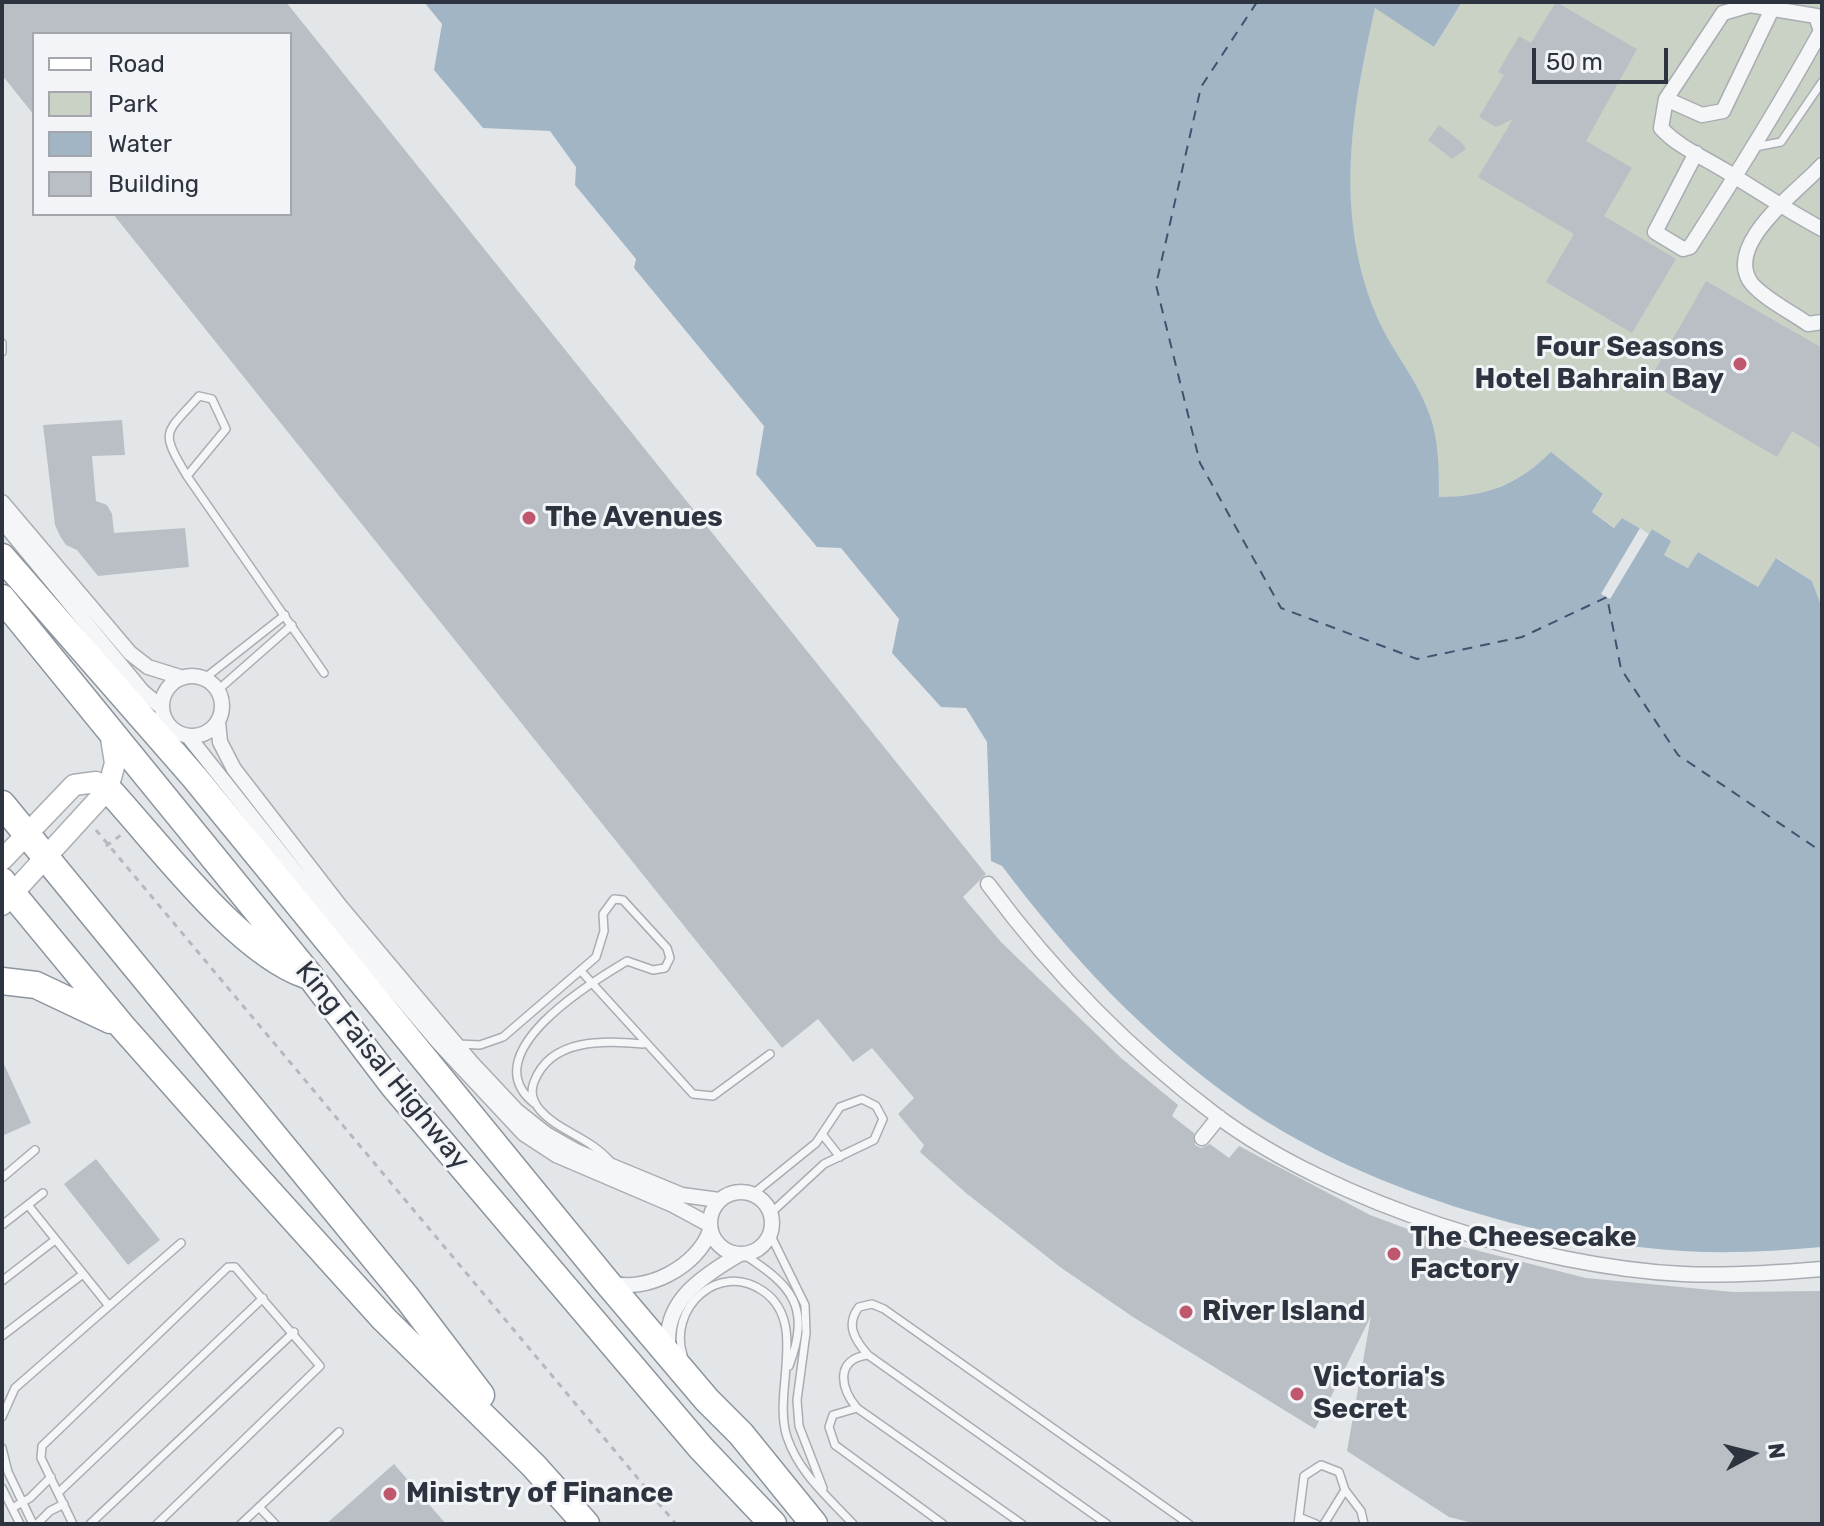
<!DOCTYPE html>
<html>
<head>
<meta charset="utf-8">
<style>
	body { margin:0 }
	#map { position:relative; width:1824px; height:1526px; overflow:hidden; background:#e3e6e9; font-family:Rubik,sans-serif }
	canvas { display:block }
	.frame { position:absolute; inset:0; border:4px solid #2d343f; pointer-events:none }
	.legend { position:absolute; left:32px; top:32px; width:260px; height:184px; box-sizing:border-box; background:#f2f4f7; border:2px solid #a3a7ad; margin:0; padding:10px 14px; list-style:none; font-size:24px; color:#2d343f }
	.legend li { display:flex; align-items:center; gap:16px; height:40px }
	.legend b { width:40px; border:2px solid #a3a7ad }
	.north { position:absolute; left:1712px; top:1414px; width:80px; height:80px; -webkit-text-stroke:6px #f2f4f7; paint-order:stroke; rotate:83deg; font-size:22px; font-weight:700; line-height:32px; text-align:center; color:#2d343f }
	.north::after { content:''; display:block; margin:auto; width:28px; height:36px; background:#2d343f; clip-path:polygon(50% 0,100% 100%,50% 72%,0 100%) }
	.scale { position:absolute; left:1532px; top:48px; width:136px; height:36px; box-sizing:border-box; border:4px solid #2d343f; border-top:0; padding-left:10px; font-size:24px; line-height:28px; white-space:nowrap; color:#2d343f; -webkit-text-stroke:6px #f2f4f7; paint-order:stroke }
</style>
</head>
<body>
<div id="map">
<canvas width="1824" height="1526"></canvas>
<div class="frame"></div>
<ul class="legend">
<li><b style="height:10px;background:#fff"></b>Road</li>
<li><b style="height:22px;background:#c9d2c5"></b>Park</li>
<li><b style="height:22px;background:#a2b5c5"></b>Water</li>
<li><b style="height:22px;background:#babfc5"></b>Building</li>
</ul>
<div class="north">N</div>
<div class="scale">50 m</div>
</div>
<script>
const ctx = document.querySelector('canvas').getContext('2d');
ctx.lineJoin = 'round';
function fillPath(path, color) { ctx.fillStyle = color; ctx.fill(path, 'evenodd'); }
function strokePath(path, color, width, dash) { ctx.strokeStyle = color; ctx.lineWidth = width; ctx.lineCap = dash ? 'butt' : 'round'; ctx.setLineDash(dash || []); ctx.stroke(path); }
function label(font, color, halo, rows, align = 'center') {
  ctx.font = font + ' Rubik,sans-serif'; ctx.lineWidth = 6; ctx.setLineDash([]); ctx.textBaseline = 'middle'; ctx.strokeStyle = halo; ctx.fillStyle = color; for (const [text, x, y, turn = 0] of rows) {
    ctx.save(); ctx.translate(x, y); ctx.rotate((+turn || 0) * Math.PI / 180); ctx.textAlign = isNaN(turn) ? turn : align; if (halo) ctx.strokeText(text, 0, 0); ctx.fillText(text, 0, 0); ctx.restore();
  }
}
const green = new Path2D(`
	M1462,2h360v606l-10,-27 -35,-23 -19,29 -60,-35 -9,16 -25,-13 6,-14 -18,-12 -3,5 -34,-6 -23,-16 11,-17 -52,-42c-34,31 -65,44 -112,45 -1,-31 0,-61 -12,-90 -13,-34 -39,-62 -53,-96 -40,-102 -22,-201 1,-305l59,40z`);
const water = new Path2D(`
	M424,2h1038l-28,45 -59,-39c-23,103 -41,202 0,304 13,34 39,62 52,96 12,28 12,59 12,89 47,0 78,-12 112,-45l52,42 -11,18 22,16 8,-10 27,16 3,-5 19,12 -7,14 24,13 10,-16 60,35 18,-29 36,23 10,27v639c-46,4 -92,7 -139,4 -145,-9 -323,-63 -443,-147 -93,-65 -170,-148 -238,-238l-11,-5 -4,-119 -21,-34 -25,-1 -49,-54 7,-34 -58,-71 -24,-1 -61,-73 8,-48 -130,-158 2,-9 -61,-74 1,-18 -26,-36 -67,-3 -49,-58 8,-46z`);
const pier = new Path2D(`
	M1640,528l9,6 -39,65 -9,-5z`);
const ferry = new Path2D(`
	M1257,2l-56,85 -45,198 44,178 81,145 136,51 105,-22 85,-40 14,72 57,86 144,97`);
const building = new Path2D(`
	M2,2h284l700,872 -23,23 38,45 120,116 57,47 -6,11 22,17 1,12 6,3 9,-4 19,14 10,-12 131,69 70,26 146,37 147,14 89,-1v233h-346l-27,-7 -102,-66 24,-135 -56,113 -182,-112 -73,-50 -94,-74 -46,-41 4,-7 -26,-31 16,-16 -42,-50 -19,14 -35,-43 -36,29 -669,-834h177v-180h-256v81l-32,-40z
	M1556,2l81,47 -51,92 46,27 -28,48 72,43 -44,74 -86,-51 28,-48 -96,-57 35,-58 -17,8 -17,-10 25,-42 -6,-3 21,-36 12,7z
	M1439,125l22,17 5,7 -14,10 -24,-19z
	M1706,281l116,67v101l-30,-18 -15,26 -129,-75z
	M122,420l3,35 -33,1 4,45 11,4 5,9 2,19 71,-5 4,39 -91,9 -21,-26 -11,-5 -6,-9 -5,-11 -12,-100z
	M2,1060l29,63 -29,13z
	M96,1159l64,81 -32,25 -64,-81z
	M394,1464l52,60h-120z`);
const path = new Path2D(`
	M96,830l580,694
	M106,846l15,-11`);
const lane = new Path2D(`
	M1755,147l26,-5 41,-60
	M2,343v9
	M187,476l39,-47 -14,-30 -13,-3c-34,39 -40,33 -12,80l137,197
	M205,678l80,-63
	M218,690l74,-65
	M581,971l112,123 20,2 57,-42
	M458,1044l22,1 23,-8 93,-80 8,-26 -1,-17 11,-15 9,1 44,48 3,10 -5,10 -12,2 -26,-9c-37,22 -154,93 -93,142
	M822,1134l18,23
	M610,1161c-21,-24 -52,-30 -70,-51 -7,-8 -10,-18 -6,-28 17,-45 71,-41 109,-38
	M2,1178l33,-28
	M753,1194l63,-51 24,-36 22,-8 14,7 7,13 -9,21 -50,24 -53,49
	M28,1205l81,101
	M2,1225l41,-32
	M770,1234l35,71 1,28 -9,67 2,26 24,62
	M743,1254c50,32 68,53 46,112
	M2,1281l53,-41
	M2,1336l81,-62
	M683,1355c-15,-46 35,-95 80,-64 46,31 9,101 24,146 12,36 41,60 66,87
	M868,1355c-33,4 -28,33 -11,53l165,116
	M857,1408l-24,7 -4,12 6,18 108,79
	M2,1417l13,-29 166,-145
	M2,1448l6,24 25,52
	M2,1488l18,36
	M1345,1490l16,21 3,13
	M58,1493l205,-195
	M12,1508l18,-10 21,-21
	M260,1508l15,16
	M1299,1517l17,7
	M37,1524l13,-13 14,-7
	M73,1524l-32,-66 1,-12 186,-179h7l85,99 -163,158
	M90,1524l204,-192
	M241,1524l98,-92
	M1107,1524l-239,-169c-13,-15 -23,-30 -9,-48l13,-3 12,5 305,215
	M1298,1524l6,-48 17,-11 18,7 6,18 -21,34`);
const street = new Path2D(`
	M1666,99l36,16 21,-4 50,-104
	M1696,153l-41,79 28,17 7,-2c46,-71 90,-142 131,-216l-5,-15 -66,-11 -27,8 -57,86 -5,29c16,18 42,29 63,42 33,20 64,41 98,59
	M1822,165c-21,24 -101,80 -70,119 13,15 39,28 56,40l14,-2
	M2,502l128,151 18,14 32,10
	M2,521l140,170 19,16
	M162 706a30 30 0 1 1 60 0a30 30 0 1 1-60 0Z
	M218,722l2,20 14,27 106,137 131,156 46,49 29,23 32,18 104,43 37,5
	M188,736l142,179 108,127 86,92 32,21 117,50 37,20
	M988,884c65,88 141,166 229,232 117,87 321,151 466,158 47,2 92,-1 139,-5
	M1202,1138l17,-21
	M710 1223a31 31 0 1 1 62 0a31 31 0 1 1-62 0Z
	M609,1282c35,13 90,-16 101,-52
	M669,1350c-8,-48 35,-75 71,-96`);
const secondary = new Path2D(`
	M2,860l72,-75 22,-3 12,7
	M2,905l106,-116 7,-26 -5,-31`);
const highway = new Path2D(`
	M2,557l193,221 411,503 101,119 34,34 73,90
	M2,598l308,378 82,108 309,364 72,76
	M108,789c51,55 129,162 198,186
	M2,804l406,495 73,96
	M2,881l119,144 133,150 130,144 149,146 53,59
	M2,981l34,4 74,35`);
const markers = [
	[1740,364,8,"#bf576d"],
	[529,518,8,"#bf576d"],
	[1394,1254,8,"#bf576d"],
	[1186,1312,8,"#bf576d"],
	[1297,1394,8,"#bf576d"],
	[390,1494,8,"#bf576d"]
];
const poiNames = [
	["Four Seasons",1724,348,"right"],
	["Hotel Bahrain Bay",1724,380,"right"],
	["The Avenues",545,518],
	["The Cheesecake",1410,1238],
	["Factory",1410,1270],
	["River Island",1202,1312],
	["Victoria's",1313,1378],
	["Secret",1313,1410],
	["Ministry of Finance",406,1494]
];
const streetNames = [
	["King Faisal Highway",382,1066,51]
];
fillPath(green, '#c9d2c5');
fillPath(water, '#a2b5c5');
fillPath(pier, '#e3e6e9');
strokePath(ferry, '#3b556f', 2, [10, 8]);
fillPath(building, '#babfc5');
strokePath(lane, '#a9adb3', 10);
strokePath(street, '#a9adb3', 17);
strokePath(secondary, '#a9adb3', 23);
strokePath(highway, '#8c949e', 29);
strokePath(path, '#b5b8bd', 3, [6, 6]);
strokePath(lane, '#f5f6f8', 7);
strokePath(street, '#f5f6f8', 14);
strokePath(secondary, '#fff', 20);
strokePath(highway, '#fff', 26);
for (const [x, y, r, color] of markers) { const dot = new Path2D(); dot.arc(x, y, r, 0, 2 * Math.PI); ctx.fillStyle = color; ctx.fill(dot); strokePath(dot, '#f2f4f7', 3); }
label('bold 28px', '#2d343f', '#f2f4f7', poiNames, 'left');
label('28px', '#2d343f', '#f2f4f7', streetNames);
</script>
</body>
</html>
